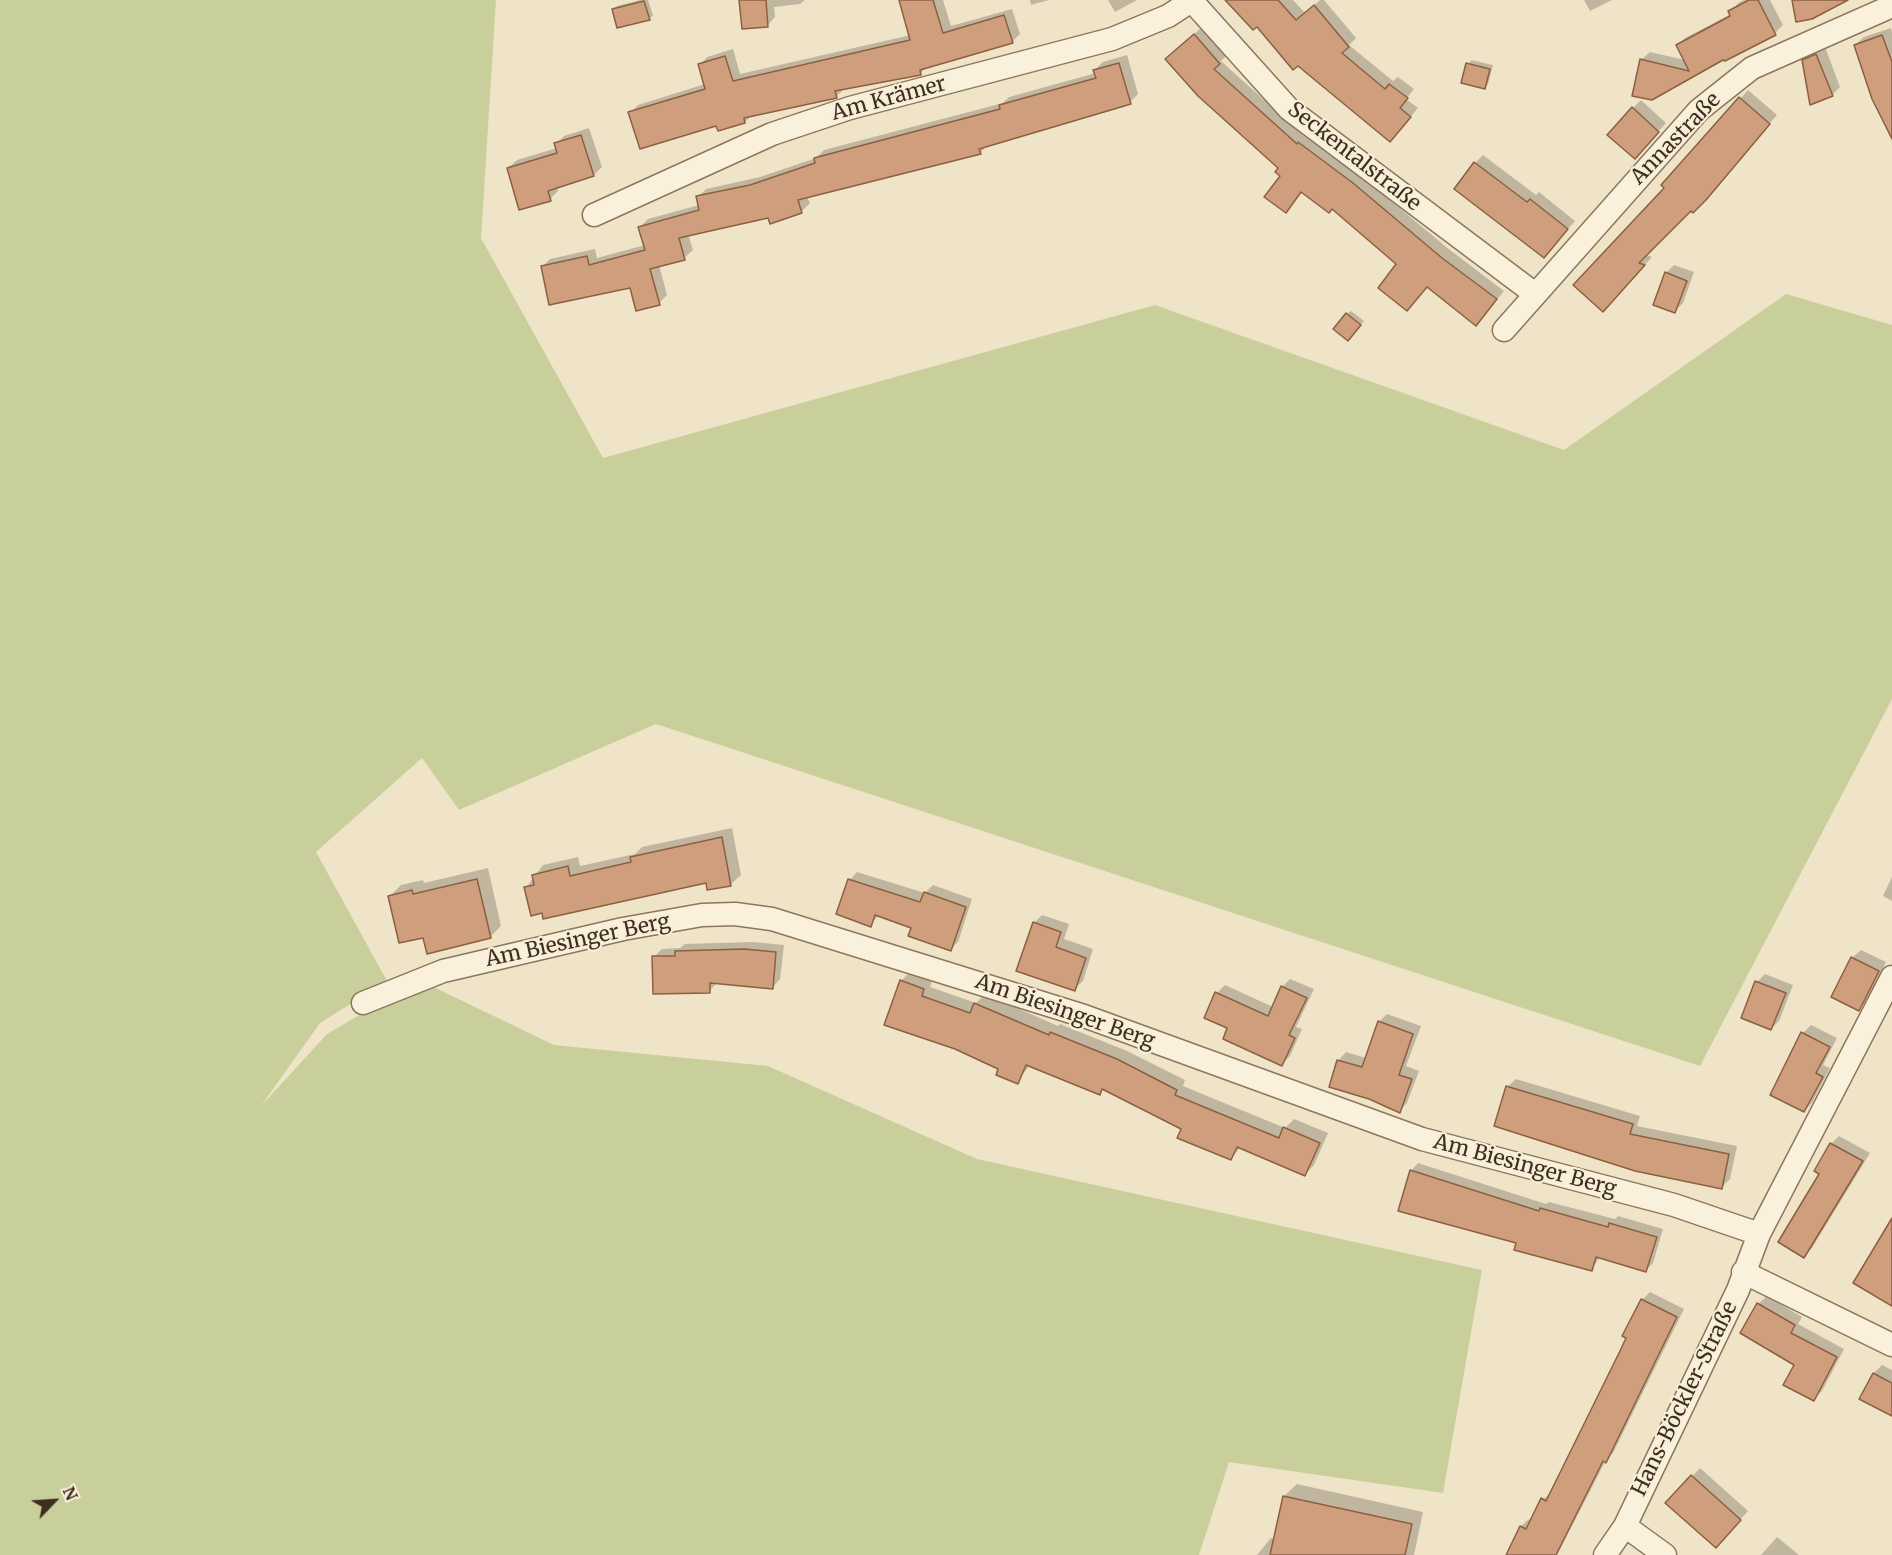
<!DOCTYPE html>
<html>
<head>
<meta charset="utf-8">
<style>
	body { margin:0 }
	#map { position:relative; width:1892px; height:1555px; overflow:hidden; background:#f0e4c8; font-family:Merriweather,serif }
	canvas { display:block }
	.north { position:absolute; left:24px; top:1471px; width:60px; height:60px; -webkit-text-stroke:4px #f7eed8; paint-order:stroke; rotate:65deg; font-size:16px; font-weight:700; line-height:24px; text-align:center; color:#3d2e20 }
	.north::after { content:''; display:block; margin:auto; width:21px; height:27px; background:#3d2e20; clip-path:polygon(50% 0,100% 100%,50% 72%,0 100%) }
</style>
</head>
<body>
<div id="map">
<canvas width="1892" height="1555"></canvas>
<div class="north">N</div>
</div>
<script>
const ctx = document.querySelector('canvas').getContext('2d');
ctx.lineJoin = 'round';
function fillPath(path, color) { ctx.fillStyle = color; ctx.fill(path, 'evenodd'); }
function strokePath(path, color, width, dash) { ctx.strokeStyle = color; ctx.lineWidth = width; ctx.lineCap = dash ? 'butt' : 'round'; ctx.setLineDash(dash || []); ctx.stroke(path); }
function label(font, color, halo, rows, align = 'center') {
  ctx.font = font + ' Merriweather,serif'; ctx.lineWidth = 4.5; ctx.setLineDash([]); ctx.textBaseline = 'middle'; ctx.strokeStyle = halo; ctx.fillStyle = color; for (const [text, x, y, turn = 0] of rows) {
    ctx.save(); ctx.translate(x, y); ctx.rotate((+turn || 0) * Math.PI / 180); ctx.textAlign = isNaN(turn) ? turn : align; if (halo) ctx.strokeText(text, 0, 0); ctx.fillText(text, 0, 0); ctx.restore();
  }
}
const green = new Path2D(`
	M0,0h496l-15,238 122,220 552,-153 409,145 222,-156 106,31v374l-192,367 -1044,-342 -197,86 -37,-52 -106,94 71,129 -67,42 -59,83 66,-72 92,-54 135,65 214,21 209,93 505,111 -39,223 -214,-31 -30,93h-1199z`);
const shadow = new Path2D(`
	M640,0h8l5,15 -4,4 -35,-10 3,-3z
	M741,0h64l-5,4 -26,3 1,10 -8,9z
	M903,0h40l8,26 61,-17 8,25 -8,8 -85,24 -6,7 -77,16 -8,8 -84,18 -7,7 -28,2 -87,-11 8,-8 67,-21 -5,-19 7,-8 26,-8 7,25 171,-39z
	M1030,0h19l-18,5z
	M1108,0h29l-22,12z
	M1238,0h55l12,13 15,-13h4l32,38 -7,7 44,36 5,-4 16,12 -8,10 12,9 -20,24z
	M1584,0h28l-22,11z
	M1744,0h26l13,25 -8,8 -51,25 -73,41 -10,-39 9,-8 35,8 -8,-14 8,-8 46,-24 7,-11z
	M1202,27l25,28 -6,6 84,76 2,-2 54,41 89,74 54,41 -20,25 -86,-52 -66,-56 -30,-17 -17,20 -5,-43 -105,-117z
	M1891,28l1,4v104l-37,-91 9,-8z
	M1825,47l15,40 -8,8 -28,-34 8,-8z
	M1127,55l11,39 -8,8 -142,43 -8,8 -173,44 3,6 -8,8 -31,11 -2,-6 -81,18 5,16 -9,8 -25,7 8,30 -8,8 -28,-17 -89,-19 8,-8 45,-10 2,9 48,-13 -5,-18 8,-8 51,-14 -1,-8 8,-8 54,-12 56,-19 8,-8 179,-47 6,-6 87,-24 -1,-3 8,-8z
	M1471,60l22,5 -5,19 -4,4 -21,-6z
	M1748,90l29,25 -76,88 -10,6 -45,46 6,2 -41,45 55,-114 -3,-3z
	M1641,100l25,23 -23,26 -10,-41z
	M589,128l13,39 -8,8 -37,12 1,4 -8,8 -42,-31 9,-8 40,-12 -1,-4 8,-8z
	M1483,155l53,40 3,-3 36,29 -31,35 -69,-93z
	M1674,265l20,7 -11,31 -8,8 -9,-38z
	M1351,311l13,10 -12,15 -5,-22z
	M732,828l9,47 -11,10 -23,-4 -164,31 -17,-24 17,-23 35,-8 2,9 55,-12 7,-7z
	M488,868l13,58 -11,11 -66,-1 -34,-40 11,-11 22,-5 1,3z
	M857,872l68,21 8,-8 39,14 -14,43 -8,7 -37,-22 -34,-12 -9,10 -20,-45z
	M1892,877v24l-9,-5z
	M1042,915l27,9 -5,15 29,10 -10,32 -9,8 -40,-66z
	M753,942l31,3 -4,34 -8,9 -54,-6 -9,9 -55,-34 8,-8 18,-1 5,-4z
	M1861,950l25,12 -19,39 -8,8 -7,-51z
	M910,972l22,8 -2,7 46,16 9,-9 73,32 2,-2 67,27 58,29 -2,6 102,42 9,-9 34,14 -14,32 -9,9 -64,-27 -10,11 -49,-30 -78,-40 -5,5 -69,-28 -13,17 -116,-101z
	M1765,974l28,11 -14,36 -8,8 -14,-47z
	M1290,979l24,10 -18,38 6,2 -12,27 -8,8 -53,-36 -12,-35 8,-8 48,22 9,-20z
	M1387,1014l34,12 -15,40 13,5 -12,32 -8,8 -61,-50 8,-9 20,6 13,-36z
	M1811,1025l26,13 -14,27 7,3 -18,35 -8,8 -32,-17 31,-61z
	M1516,1079l124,37 -3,10 100,20 -7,33 -8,8 -215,-100z
	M1839,1136l31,17 -58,95 -8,8 17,-83 10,-29z
	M1418,1163l128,41 3,-2 66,17 3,-3 45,13 -10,34 -7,7 -46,-13 -8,12 -74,-27 -107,-71z
	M1650,1292l34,17 -71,144 -7,7 -49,95h-50l14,-29 8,-7 3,2 11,-22 9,-7 69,-140 21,-52z
	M1767,1296l35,21 -4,7 46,25 -22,42 -8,8 -18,-35 -38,-60z
	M1882,1365l10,5v43l-31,-15 13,-25z
	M1700,1468l48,43 -24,27 -57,-35z
	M1297,1484l126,28 -9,43h-157l14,-17 4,1 9,-43z
	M1777,1537l22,18h-38z`);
const building = new Path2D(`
	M739,0h27l2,27 -26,2z
	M899,0h34l10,33 61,-18 9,28 -93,27 1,5 -86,16 2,7 -93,20 1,5 -27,8 -2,-5 -76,23 -12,-37 77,-23 -7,-25 27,-8 8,25 177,-41z
	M1225,0h53l18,20 18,-15 35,42 -7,6 43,36 4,-5 19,14 -8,10 11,9 -21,25 -92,-76 -5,4 -36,-43 -4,3z
	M1749,0h9l18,35 -51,26 -2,-1 -71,40 -20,-4 8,-37 49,12 -13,-26 54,-29 -2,-5z
	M1792,0h56l-36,19 -16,3z
	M644,1l6,19 -33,8 -5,-19z
	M1194,34l26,30 -6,5 83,75 1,-2 55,41 89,75 55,41 -21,27 -49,-39 -20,24 -29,-23 18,-24 -64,-55 -3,4 -28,-21 -15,21 -22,-16 16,-21 -5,-4 3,-4 -80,-72 -33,-37z
	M1882,35l10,27v77l-20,-40 -18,-54z
	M1816,54l17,42 -23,9 -8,-45z
	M1119,63l12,41 -152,45 2,5 -183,46 4,13 -32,11 -2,-6 -89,20 6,22 -35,9 10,36 -24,6 -6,-23 -81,17 -8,-39 46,-10 2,9 56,-15 -7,-23 61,-17 -3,-14 54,-11 65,-22 -1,-5 186,-49 -1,-4 97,-27 -3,-8z
	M1466,63l24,6 -5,20 -24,-6z
	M1739,97l31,27 -64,76 -13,13 -2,-2 -52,52 6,2 -42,47 -30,-27 91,-97 -3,-3z
	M1632,107l27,25 -24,27 -28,-24z
	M581,135l13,41 -46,15 3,10 -32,9 -12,-42 50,-15 -3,-10z
	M1474,162l53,40 3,-3 38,30 -24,29 -90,-69z
	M1665,272l22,9 -12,32 -22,-8z
	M1346,313l15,12 -13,16 -15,-12z
	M722,837l9,49 -24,4 -1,-7 -163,36 -1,-6 -11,3 -7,-29 10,-2 -2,-10 36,-9 2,10 61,-14 -1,-5z
	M477,879l14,59 -64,16 -4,-16 -24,5 -11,-47 24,-6 1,4z
	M848,879l72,23 4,-10 42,15 -15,44 -43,-15 3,-8 -36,-13 -4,12 -35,-13z
	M1033,922l28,10 -5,15 30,11 -11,33 -59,-20z
	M744,949l32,3 -3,37 -63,-6v10l-57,1 -1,-38h23v-5z
	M1851,957l28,14 -20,40 -28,-14z
	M900,980l24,9 -2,7 48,17 4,-10 75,32 1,-3 67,27 60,31 -2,5 104,43 4,-11 37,16 -15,33 -68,-29 -6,13 -54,-22 4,-9 -79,-40 -2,6 -74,-30 -8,19 -22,-9 2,-6 -43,-20 -71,-24z
	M1755,981l31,12 -15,37 -30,-12z
	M1281,986l26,12 -18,37 6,3 -13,28 -59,-27 4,-11 -23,-10 11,-26 53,24z
	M1378,1021l35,13 -14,41 13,4 -12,34 -31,-14 -40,-12 8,-27 25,7z
	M1801,1032l29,15 -14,26 7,4 -19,35 -34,-17z
	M1506,1086l127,38 -3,10 99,20 -7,35 -87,-18 -141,-45z
	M1830,1143l33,18 -59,97 -26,-16 41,-68 -5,-3z
	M1410,1170l129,41 1,-3 68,19 1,-4 48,14 -11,35 -50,-15 -4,14 -78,-21 2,-7 -118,-32z
	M1892,1218v88l-39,-23z
	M1641,1299l36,18 -71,146 -3,-2 -47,94h-50l14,-29 6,3 15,-31 5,3 74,-150 6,-13 -4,-2z
	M1757,1303l38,22 -4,8 46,24 -23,44 -31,-16 11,-20 -54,-32z
	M1873,1373l19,10v33l-33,-17z
	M1691,1475l50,45 -25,28 -51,-45z
	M1283,1496l129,28 -7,31h-135z`);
const minor = new Path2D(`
	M1191,0l98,109 246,185
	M594,215l178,-81 78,-26 262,-69 56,-23 23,-15
	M1504,330l195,-220 53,-42 140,-62
	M363,1003l80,-32 180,-42 79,-14 33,-1 37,5 312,97 338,123 252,66 85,29
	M1743,1272l149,73
	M1605,1555l20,-29
	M1665,1555l-40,-29 113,-236 21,-56 133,-257`);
const streetNames = [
	["Am Krämer",889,99,-15],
	["Annastraße",1676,139,-46],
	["Seckentalstraße",1354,157,38],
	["Am Biesinger Berg",578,941,-12],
	["Am Biesinger Berg",1065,1012,19],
	["Am Biesinger Berg",1525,1166,15],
	["Hans-Böckler-Straße",1685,1399,-64]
];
fillPath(green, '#c9cf9b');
fillPath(shadow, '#0003');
fillPath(building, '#cf9f7d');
strokePath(building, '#8d5f41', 1.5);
strokePath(minor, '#8d765c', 25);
strokePath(minor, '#faf1dc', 22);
label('21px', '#3d2e20', '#f7eed8', streetNames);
</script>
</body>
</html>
